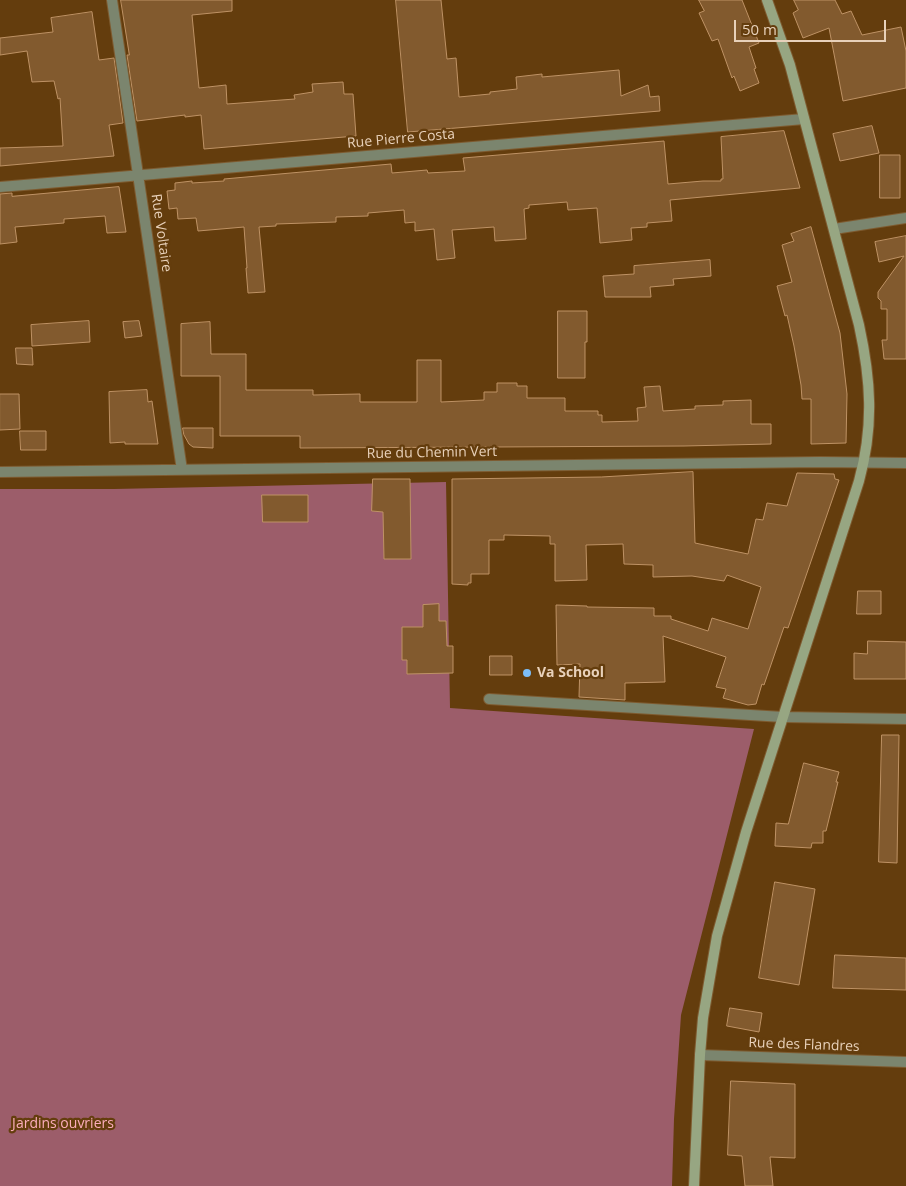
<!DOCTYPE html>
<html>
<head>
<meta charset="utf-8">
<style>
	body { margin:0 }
	#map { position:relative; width:906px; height:1186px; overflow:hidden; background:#643d0d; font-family:"Open Sans",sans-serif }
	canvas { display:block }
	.scale { position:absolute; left:734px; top:20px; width:152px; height:22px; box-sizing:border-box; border:2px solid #e8d1ba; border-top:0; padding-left:6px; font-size:15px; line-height:18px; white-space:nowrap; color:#e8d1ba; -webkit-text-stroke:4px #643d0d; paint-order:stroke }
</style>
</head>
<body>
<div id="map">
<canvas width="906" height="1186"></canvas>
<div class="scale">50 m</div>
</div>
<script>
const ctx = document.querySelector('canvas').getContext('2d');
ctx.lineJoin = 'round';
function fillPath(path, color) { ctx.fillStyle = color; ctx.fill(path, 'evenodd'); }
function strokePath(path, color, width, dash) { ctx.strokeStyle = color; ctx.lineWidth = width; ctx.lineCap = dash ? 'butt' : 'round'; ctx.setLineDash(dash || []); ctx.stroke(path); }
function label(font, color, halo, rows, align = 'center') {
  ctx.font = font + ' "Open Sans",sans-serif'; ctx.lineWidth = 4.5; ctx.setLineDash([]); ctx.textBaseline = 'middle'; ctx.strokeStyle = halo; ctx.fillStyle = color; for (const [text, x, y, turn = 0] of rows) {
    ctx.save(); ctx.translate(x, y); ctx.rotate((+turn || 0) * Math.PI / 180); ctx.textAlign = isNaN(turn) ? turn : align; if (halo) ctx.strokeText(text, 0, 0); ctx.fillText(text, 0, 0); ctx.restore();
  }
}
const green = new Path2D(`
	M446,482l4,226 304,21 -73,286 -7,104 -2,67h-672v-697h114z`);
const building = new Path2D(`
	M121,0h111v11l-40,4 7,73 27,-3 1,19 68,-5 -1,-4 19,-3 -1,-8 31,-2 1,12h9l3,42 -152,13 -3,-34 -16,2v-2l-48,6 -10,-66h2z
	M396,0h45l6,59 9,-1 3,39 31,-3v-2l27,-3 -1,-12 26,-3v3l77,-7 2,26 27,-11 2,12 9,-1 1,15 -252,21z
	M699,0h43l17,43 -10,4 7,21 -2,1 5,14 -19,8 -6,-15 -2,2 -14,-39 -6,2 -13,-28 5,-2z
	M794,0h41l7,14 9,-3 11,24 39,-8 5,24v37l-63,13 -14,-73 -26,10 -10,-25 5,-3z
	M92,12l7,48 15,-2 9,65 -14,2 5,31 -114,10v-18l63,-2 -3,-48 -2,1 -4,-18 -22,1 -5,-31 -27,4v-17l53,-6 -2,-14z
	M872,126l7,27 -39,8 -7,-27z
	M784,131l16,57 -130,12 2,21 -25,2v4l-16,1 1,12 -32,3 -3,-35 -29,2 -1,-8 -38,3v3l-5,1 2,30 -31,2 -1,-14 -42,3 3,28 -18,2 -3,-31 -19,2v-9l-10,1 -1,-13 -36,3v3l-32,1v5l-60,2v2l-17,1 6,65 -17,1 -2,-25h1l-3,-41 -46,4 -2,-13 -18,1 -1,-11 -8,1 -2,-18 8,-1v-7l17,-2v2l32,-2v-2l167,-15 1,9 35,-3 1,3 37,-2 -2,-13 201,-17 4,43 35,-3h18v-2h2l-2,-42z
	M880,155h20v43h-20z
	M119,187l7,45 -19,1 -2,-17 -41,3v4l-49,4 2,15 -17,2v-50l12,-1v3z
	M811,227l29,106 7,61 -1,49 -35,1v-45h-9l-1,-14 -7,-39 -7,-31 -2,1 -8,-30 15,-4 -10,-37 12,-4 -3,-7z
	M906,236v123h-22l-2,-19h5v-31h-6v-8l-3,-3v-6l26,-36 -25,6 -4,-20z
	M710,260l1,16 -38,3 1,6 -24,2 1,10h-46l-2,-21 31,-2v-8z
	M558,311h29v31h-2v36h-27z
	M89,321l1,21 -58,4 -1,-21z
	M139,321l3,15 -17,2 -2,-16z
	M210,322l1,32h35v36h67v5l47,-1v8h57v-42h24v42l43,-2v-8h13v-9h20v3h10v12h38v13h33v4h4v7l36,-1 -1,-13 9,-1 -2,-20 16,-1 3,25 32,-2v-3l28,-1v-4l28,-1v24h20v20l-87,2 -384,2v-12h-80v-60h-39v-52z
	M16,348h16l1,17 -16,-1z
	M147,390l1,12 4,-1 6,43h-33v-2l-15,1 -1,-51z
	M0,394h19l1,35 -20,1z
	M183,428h30v20l-20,-1 -4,-3 -5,-9z
	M20,431h26v19h-25z
	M693,472l2,71 53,11 8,-35 7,1 4,-17 20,3 10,-33 37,1 1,5 4,1 -51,148 -4,-1 -20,58 -2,-1 -6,20 -8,1 -25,-7 3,-9 -10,-2 10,-30 -63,-21 2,46 -40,1v17l-46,-3 1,-33 -23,1 -1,-60 31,1v1l67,1v8h17v3l37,12 4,-13 36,11 13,-42 -34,-12 -3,6 -32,-5 -39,1v-12l-29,-1 -1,-20 -37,1 1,35 -32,1v-37h-5v-8l-46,-1v5h-15v34h-18v9h-3v2l-16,-1v-105l149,-2z
	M373,479h37l1,80h-27l-1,-47 -11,-1z
	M262,495h46v27h-45z
	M858,591h23v23h-24z
	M439,604v17h7l1,25h6v27l-46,1v-14h-5v-33h21v-22z
	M868,641l38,1v37h-52v-26l13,1z
	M490,656h22v19h-22z
	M882,735h17l-2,128 -18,-1z
	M804,763l35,9 -3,10h2l-12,49h-3v12h-11l-1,5 -36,-2 1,-23 12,1z
	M775,882l40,7 -16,96 -40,-7z
	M835,955l71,3v32l-73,-2z
	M730,1008l32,5 -3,19 -32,-6z
	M731,1081l64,3v74l-25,-1 3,29h-28l-3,-30 -14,-1z`);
const minor = new Path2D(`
	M112,0l70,470
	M0,187l804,-68
	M834,229l72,-11
	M0,472l820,-10 86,1
	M489,699l294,18 123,2
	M700,1055l206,7`);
const secondary = new Path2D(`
	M694,1186l6,-131 3,-37 14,-82 29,-104 113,-351c15,-55 12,-101 0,-156l-69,-260 -23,-65`);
const markers = [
	[527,673,5,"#7cbef9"]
];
const streetNames = [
	["Rue Pierre Costa",401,139,-5],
	["Rue Voltaire",161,233,82],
	["Rue du Chemin Vert",432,453,-1],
	["Rue des Flandres",804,1045,2]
];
const poiNames = [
	["Va School",537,673]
];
const parkNames = [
	["Jardins ouvriers",63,1124]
];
fillPath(green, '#9c5d6a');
fillPath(building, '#825a2e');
strokePath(building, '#be9265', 1);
strokePath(minor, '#7e5b30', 12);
strokePath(secondary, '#7e5b30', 12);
strokePath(minor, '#7b856e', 10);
strokePath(secondary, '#97a682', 10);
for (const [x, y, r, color] of markers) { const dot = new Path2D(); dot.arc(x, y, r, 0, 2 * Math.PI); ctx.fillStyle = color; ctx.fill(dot); strokePath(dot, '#643d0d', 2); }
label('14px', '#e8d1ba', '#643d0d', streetNames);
label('bold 14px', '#e8d1ba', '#643d0d', poiNames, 'left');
label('14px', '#fbadbc', '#643d0d', parkNames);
</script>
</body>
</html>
